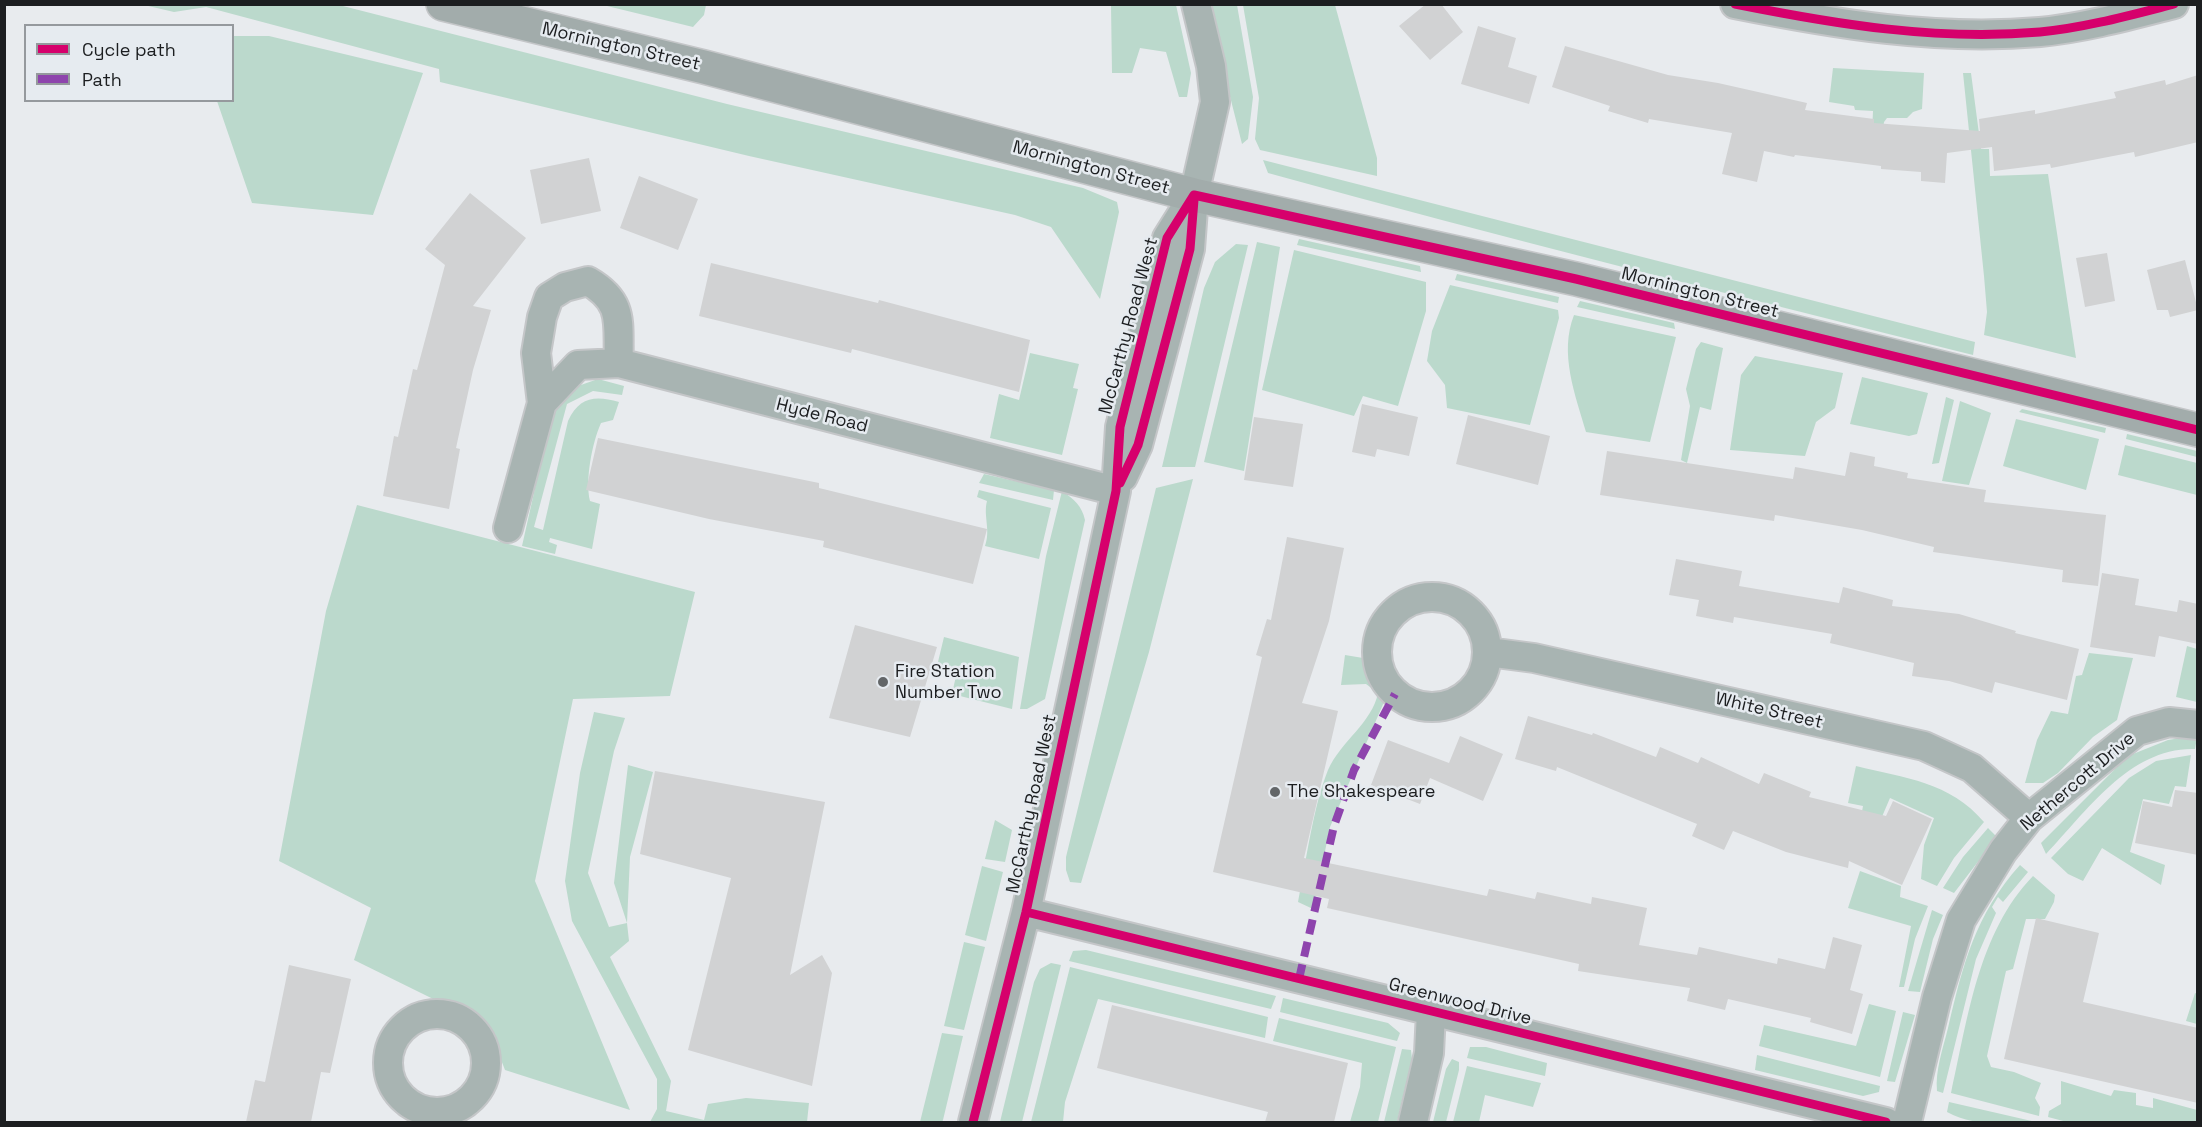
<!DOCTYPE html>
<html>
<head>
<meta charset="utf-8">
<style>
	body { margin:0 }
	#map { position:relative; width:2202px; height:1127px; overflow:hidden; background:#e8ebee; font-family:"Space Grotesk",sans-serif }
	canvas { display:block }
	.frame { position:absolute; inset:0; border:6px solid #1c1e20; pointer-events:none }
	.legend { position:absolute; left:24px; top:24px; width:210px; height:78px; box-sizing:border-box; background:#e6ebf0; border:2px solid #95999d; margin:0; padding:8px 10px; list-style:none; font-size:18px; color:#1c1e20 }
	.legend li { display:flex; align-items:center; gap:12px; height:30px }
	.legend b { width:30px; border:2px solid #95999d }
</style>
</head>
<body>
<div id="map">
<canvas width="2202" height="1127"></canvas>
<div class="frame"></div>
<ul class="legend">
<li><b style="height:8px;background:#d6006c"></b>Cycle path</li>
<li><b style="height:8px;background:#8e44ad"></b>Path</li>
</ul>
</div>
<script>
const ctx = document.querySelector('canvas').getContext('2d');
ctx.lineJoin = 'round';
function fillPath(path, color) { ctx.fillStyle = color; ctx.fill(path, 'evenodd'); }
function strokePath(path, color, width, dash) { ctx.strokeStyle = color; ctx.lineWidth = width; ctx.lineCap = dash ? 'butt' : 'round'; ctx.setLineDash(dash || []); ctx.stroke(path); }
function label(font, color, halo, rows, align = 'center') {
  ctx.font = font + ' "Space Grotesk",sans-serif'; ctx.lineWidth = 5; ctx.setLineDash([]); ctx.textBaseline = 'middle'; ctx.strokeStyle = halo; ctx.fillStyle = color; for (const [text, x, y, turn = 0] of rows) {
    ctx.save(); ctx.translate(x, y); ctx.rotate((+turn || 0) * Math.PI / 180); ctx.textAlign = isNaN(turn) ? turn : align; if (halo) ctx.strokeText(text, 0, 0); ctx.fillText(text, 0, 0); ctx.restore();
  }
}
const green = new Path2D(`
	M144,5h195l388,99 356,84 34,14 2,10 -19,87 -49,-72 -36,-12 -266,-59 -309,-74 -1,-13 -233,-62 -32,5z
	M603,5h103l-2,10 -11,12z
	M1111,5h65l15,68 -4,24h-8l-13,-45 -26,-4 -8,25h-20z
	M1207,5h30l16,92 -5,42 -6,5z
	M1243,5h92l42,153v18l-117,-26 -5,-11 4,-41z
	M233,36h36l154,37 -50,142 -121,-12 -35,-102 15,-1z
	M1833,68l91,5 -2,36 -9,3 -6,6h-20l-3,4 -5,35 -8,-1 2,-45 -18,-1 -1,-4 -25,-4z
	M1963,73h8l10,76h8l1,27 58,-2 28,184 -92,-23 3,-23 -3,-36z
	M1263,160l712,182 -2,13c-236,-59 -471,-117 -705,-182z
	M1299,239l121,27 1,6 -124,-27z
	M1257,242l23,5 -36,224 -40,-9z
	M1236,244l12,1 -53,222h-33l42,-179 11,-26z
	M1294,250l132,32v29l-28,95 -35,-10 -9,20 -92,-26z
	M1457,274l102,23 -1,6 -103,-23z
	M1450,285l108,25 1,8 -29,107 -83,-17 -2,-23 -18,-24 5,-30z
	M1580,301l94,22 1,6 -98,-22z
	M1574,315l102,22 -26,105 -64,-10c-11,-38 -27,-79 -12,-117z
	M1701,342l22,6 -12,62 -11,-3 -13,56 -6,-3 9,-54 -4,-17 10,-40z
	M1030,353l49,11 -6,24 5,1 -16,66 -72,-17 9,-44 20,6z
	M1755,356l88,17 -8,35 -19,14 -11,34 -75,-6 11,-75z
	M1862,377l66,16 -11,41 -8,2 -59,-12z
	M598,379l26,7 -2,9 -29,-4 -26,13 -33,123 9,3 25,-109c11,-24 27,-26 51,-19l-6,18 -12,3c-9,20 -16,57 -11,78l10,3 -8,45 -42,-11 -1,4 8,3 -2,9 -33,-8 31,-138 25,-22z
	M1946,397l8,3 -15,63 -7,1z
	M1960,401l31,12 -22,72 -27,-4z
	M2022,409l84,19 -1,5 -86,-21z
	M2016,419l83,20 -13,51 -83,-24z
	M2127,434l70,17v6l-71,-18z
	M2125,445l72,18v32l-79,-20z
	M984,474l70,16 -1,10 -74,-17z
	M1193,479l-44,173 -68,231 -11,-1 -4,-12v-13l90,-369z
	M979,490l72,18 -12,51 -54,-13c6,-16 -2,-30 2,-45l-10,-4z
	M1062,491c12,8 20,15 23,29l-40,179 -18,10h-7l26,-153z
	M357,505l338,87 -25,104 -97,3 -38,182 95,229 -125,-40 -17,-44 -134,-66 17,-52 -92,-47 47,-250z
	M944,637l75,20 -7,52 -60,-15 4,-18 -19,-10z
	M2187,646l10,3v53l-21,-5z
	M2089,653l44,5 -16,62 -24,17 -35,36 -15,10h-18l12,-43 14,-29 17,3 8,-38 6,-1z
	M1345,655l24,4 6,18 12,18 -57,132 -17,82 -15,-7c8,-40 15,-95 30,-132 13,-29 44,-47 50,-77l-12,-9 -25,1z
	M594,712l31,6 -11,33 -26,122 21,54 18,-4 -13,-40 14,-118 25,7 -23,85 -3,66 2,18 -19,16 61,124 -5,30 38,9 4,-16 38,-6 63,5 -2,19h-157l7,-13v-30l-85,-158 -7,-40 15,-108z
	M2192,736l5,2 -2,11c-65,-2 -108,62 -149,105l-5,-11 87,-87 40,-16z
	M2191,755l-5,32 -11,-1 -6,18 -26,-5 -13,53 35,13 -4,20 -59,-37 -19,33 -15,-7 -17,-16 78,-80 27,-17z
	M1856,766c49,12 94,16 128,56l-30,36 -17,28 -16,-7 3,-34 10,-27 -44,-20 -27,63 -9,-4 9,-51 -15,-3z
	M995,820l17,10 -7,32 -20,-3z
	M1988,828l9,9 -43,56 -11,-5 20,-31z
	M2020,865l8,7 -25,30 -5,-5 -6,10 4,6 -20,46 -33,134 -6,-2c-2,-20 6,-43 11,-63 15,-64 27,-113 72,-163z
	M982,866l21,6 -17,69 -21,-6z
	M1860,871l41,15 -1,11 28,9 -13,33 -11,48h-5l12,-61 -63,-18z
	M2033,876l22,19 -1,7 -9,17h-19l-13,50 -7,2 -19,85 4,11 23,5 27,11 -6,15 5,9 -1,9 -88,-23c17,-75 27,-160 82,-217z
	M1932,910l11,5 -10,24 -13,53 -12,-1z
	M964,942l21,5 -21,83 -20,-4z
	M1086,950l190,46 -5,13 -202,-48 4,-10z
	M1051,963l10,2 -39,157h-22l34,-140 6,-13z
	M1070,967l198,50 -3,21 -167,-39 -33,103 -2,20h-32z
	M2195,993l2,1v30l-11,-3z
	M1283,998l105,25 12,10 -3,8 -117,-29z
	M1869,1004l27,7 -16,66 -121,-31 5,-21 92,21z
	M1903,1012l12,3 -20,67 -8,-1z
	M1279,1018l117,29 -18,75h-28l10,-35 2,-24 -89,-22z
	M942,1033l21,3 -20,84 -1,2h-22z
	M1470,1047h16l61,16 -2,13 -78,-18z
	M1402,1049l9,1 1,9 -15,63h-13z
	M1757,1055l123,31 -1,6 -16,4 -108,-26z
	M1452,1059l7,3v8l-13,52h-13l13,-53z
	M1467,1066l74,17 -8,24 -48,-12 -6,27h-26z
	M2061,1081l50,15 3,-6 22,3v12l17,3v-10l44,12v12h-130l-19,-5 1,-6 12,-7z
	M1949,1102l87,20c-30,1 -63,5 -89,-10z`);
const building = new Path2D(`
	M1426,4h15l22,28 -33,28 -31,-34z
	M1478,26l38,12 -8,29 29,9 -8,28 -68,-20z
	M1565,46l103,29 50,8 89,20 -2,7 69,9v4l106,8 -1,-12 56,-9v4l81,-16 -2,-6 51,-12 1,5 32,-10v67l-63,15 -1,-5 -83,16 -1,-4 -56,7 -2,-24 -45,6 -2,30 -24,-2v-9l-40,-3v-3l-86,-11 -1,2 -30,-6 -7,31 -35,-8 10,-41 -83,-14 -1,4 -40,-12 2,-5 -58,-19z
	M589,158l12,53 -60,13 -11,-54z
	M639,176l59,23 -20,51 -58,-22z
	M470,193l56,45 -53,68 18,4 -18,60 -17,78 4,1 -11,60 -66,-13 11,-60 4,1 15,-68 4,1 28,-105 -20,-16z
	M2107,253l8,48 -30,6 -9,-49z
	M2185,260l13,50 -28,7 -2,-7h-11l-10,-40z
	M711,263l167,40 1,-3 151,40 -11,52 -167,-43 -1,4 -152,-37z
	M1362,404l56,13 -9,39 -32,-7 -2,8 -23,-5z
	M1468,415l82,21 -12,49 -82,-21z
	M1254,417l49,7 -10,63 -49,-7z
	M598,438l221,45v5l168,41 -14,55 -150,-37 1,-6 -115,-22 -123,-29z
	M1607,451l186,28 2,-12 50,9 5,-24 25,5 -1,9 34,7 -1,5 79,12 -2,12 122,13 -8,71 -36,-4 1,-12 -130,-18 1,-5 -72,-17 -87,-15 -1,6 -174,-26z
	M1287,537l57,11 -15,73 -27,82 36,8 -34,147 183,38 2,-7 46,10 2,-7 54,12 1,-7 55,11 -8,37 58,10 2,-8 78,17 1,-6 47,11 8,-32 29,8 -12,45 13,4 -11,40 -42,-12 1,-4 -83,-19 -3,11 -38,-9 3,-13 -112,-17 1,-7 -252,-56 2,-9 -116,-27 49,-215 -6,-2 11,-36 4,1z
	M1676,559l66,12 -3,15 100,17 4,-16 50,13 -1,6 67,8 57,17 -1,2 64,16 -12,51 -72,-18 -3,11 -43,-12 -37,-5 2,-13 -84,-20 2,-9 -98,-17 -1,6 -37,-7 3,-16 -30,-5z
	M2102,573l37,6 -4,26 42,7 2,-12 19,4v40l-39,-8 -4,21 -65,-10z
	M855,625l82,22 -27,90 -81,-19z
	M1528,716l64,19 1,-2 63,24 4,-10 38,16 3,-6 58,27 5,-11 47,19 -2,5 77,19 7,-15 39,18 -30,66 -53,-24 -1,7 -62,-16 -53,-21 -9,19 -32,-14 5,-12 -140,-57 -1,4 -41,-12z
	M1460,736l43,18 -20,47 -53,-23 -10,26 -49,-19 17,-45 61,23z
	M655,771l170,31 -35,173 32,-20 10,18 -20,113 -124,-36 43,-172 -91,-24z
	M2175,790l23,3v62l-63,-12 8,-42 29,6z
	M2036,918l63,15 -16,69 115,26v75l-194,-44z
	M289,965l62,14 -21,94 -9,-1 -10,50h-65l9,-42 10,2z
	M1112,1005l236,58 -14,59h-69l3,-10 -171,-44z`);
const minor = new Path2D(`
	M1735,4c100,20 201,37 305,28 44,-4 91,-17 134,-28
	M542,403l36,-38 41,-2 497,128
	M1123,477l15,-32 52,-196 4,-54 21,-93 -4,-36 -15,-62
	M508,528l34,-125 -6,-50 6,-36 7,-20 16,-10 23,-6c38,22 29,43 31,82
	M1377 652a55 55 0 1 1 110 0a55 55 0 1 1-110 0Z
	M1488,652l46,6 390,88 48,22 57,50
	M1026,912l860,210
	M388 1063a49 49 0 1 1 98 0a49 49 0 1 1-98 0Z
	M973,1122l53,-210 90,-421 4,-64 47,-189 27,-43
	M1413,1122l16,-69 2,-41
	M1907,1122l30,-125 24,-77 42,-69 26,-33 108,-87 32,-9 29,3`);
const major = new Path2D(`
	M443,4l261,63 490,128 382,84 622,151`);
const quiet = new Path2D(`
	M1299,979l35,-153 20,-56 41,-76`);
const cycleway = new Path2D(`
	M1735,4c100,20 201,37 305,28 44,-4 91,-17 134,-28
	M1194,195l382,84 622,151
	M1120,483l18,-38 52,-196 4,-49
	M1026,912l860,210
	M973,1122l53,-210 90,-421 4,-64 47,-189 27,-43`);
const markers = [
	[883,682,6,"#636668"],
	[1275,792,6,"#636668"]
];
const streetNames = [
	["Mornington Street",621,47,13],
	["Mornington Street",1091,168,15],
	["Mornington Street",1700,293,14],
	["McCarthy Road West",1129,326,-75],
	["Hyde Road",822,416,14],
	["White Street",1769,711,13],
	["Nethercott Drive",2078,782,-40],
	["McCarthy Road West",1032,804,-78],
	["Greenwood Drive",1460,1002,14]
];
const poiNames = [
	["Fire Station",895,672],
	["Number Two",895,693],
	["The Shakespeare",1287,792]
];
fillPath(green, '#bbd9cc');
fillPath(building, '#d1d2d3');
strokePath(minor, '#c4c6c8', 32);
strokePath(major, '#c4c6c8', 36);
strokePath(minor, '#a8b4b2', 28);
strokePath(major, '#a2acab', 33);
strokePath(quiet, '#8e44ad', 8, [15, 8]);
strokePath(cycleway, '#d6006c', 9);
for (const [x, y, r, color] of markers) { const dot = new Path2D(); dot.arc(x, y, r, 0, 2 * Math.PI); ctx.fillStyle = color; ctx.fill(dot); strokePath(dot, '#e6ebf0', 2); }
label('18px', '#1c1e20', '#e6ebf0', streetNames);
label('18px', '#1c1e20', '#e6ebf0', poiNames, 'left');
</script>
</body>
</html>
